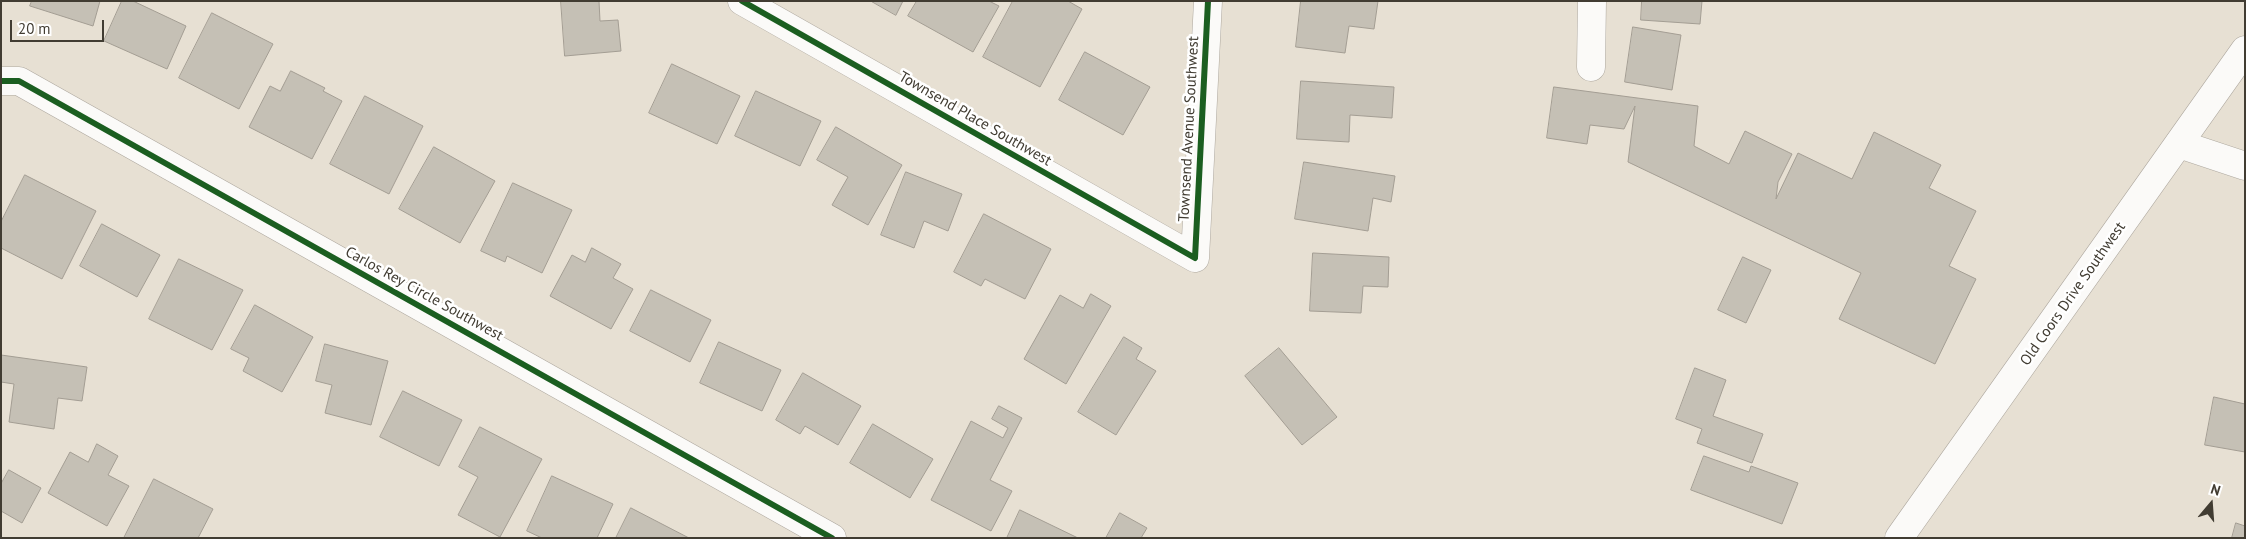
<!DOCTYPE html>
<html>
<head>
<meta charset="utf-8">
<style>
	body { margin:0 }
	#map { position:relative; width:2246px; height:539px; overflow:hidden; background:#e7e0d3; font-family:"PT Sans",sans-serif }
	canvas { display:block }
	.frame { position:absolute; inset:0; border:2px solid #413c32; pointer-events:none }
	.north { position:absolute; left:2186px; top:479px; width:50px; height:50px; -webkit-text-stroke:4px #fff; paint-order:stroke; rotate:18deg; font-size:14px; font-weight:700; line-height:20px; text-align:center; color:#413c32 }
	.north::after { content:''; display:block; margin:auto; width:18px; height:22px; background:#413c32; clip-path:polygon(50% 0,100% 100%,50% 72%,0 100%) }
	.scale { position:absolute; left:10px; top:20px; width:94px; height:22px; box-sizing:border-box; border:2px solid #413c32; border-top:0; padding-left:6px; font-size:15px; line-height:18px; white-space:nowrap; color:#413c32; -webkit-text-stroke:4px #fff; paint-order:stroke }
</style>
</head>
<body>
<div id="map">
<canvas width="2246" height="539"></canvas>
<div class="frame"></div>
<div class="north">N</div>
<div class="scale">20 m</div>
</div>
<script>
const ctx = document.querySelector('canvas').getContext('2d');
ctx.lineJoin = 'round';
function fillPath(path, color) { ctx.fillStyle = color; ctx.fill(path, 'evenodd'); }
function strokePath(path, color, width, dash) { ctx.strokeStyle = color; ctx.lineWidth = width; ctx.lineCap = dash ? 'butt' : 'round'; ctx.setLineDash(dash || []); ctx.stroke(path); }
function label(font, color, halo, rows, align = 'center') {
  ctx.font = font + ' "PT Sans",sans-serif'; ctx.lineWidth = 5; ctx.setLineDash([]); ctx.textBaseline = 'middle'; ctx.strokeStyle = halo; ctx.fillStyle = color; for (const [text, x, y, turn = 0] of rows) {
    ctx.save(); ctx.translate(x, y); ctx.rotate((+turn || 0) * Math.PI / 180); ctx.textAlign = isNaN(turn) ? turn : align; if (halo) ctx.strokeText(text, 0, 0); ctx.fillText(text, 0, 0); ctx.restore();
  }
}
const building = new Path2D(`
	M32,1h68l-7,25 -63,-20z
	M122,1h11l53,25 -19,43 -63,-28z
	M561,1h38l1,20 18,-1 3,31 -56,5z
	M871,1h32l-7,14z
	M917,1h72l10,5 -26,46 -65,-36z
	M1013,1h55l14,8 -42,78 -57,-30z
	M1301,1h77l-4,28 -25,-3 -4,27 -49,-6z
	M1642,1h60l-2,23 -59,-4z
	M212,13l61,31 -34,65 -60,-31z
	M1633,27l48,8 -9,55 -47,-8z
	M1085,52l65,35 -27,48 -64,-35z
	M672,64l68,32 -23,48 -68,-31z
	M291,71l34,17 -2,3 19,10 -30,58 -63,-32 21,-41 10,5z
	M1301,81l93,6 -2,31 -42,-3 -1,27 -52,-3z
	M1554,87l144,19 -4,40 35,18 16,-33 47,23 -14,28 -2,17 22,-46 54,26 22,-47 67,33 -12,23 47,23 -27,55 27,13 -41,85 -96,-45 22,-46 -233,-111 7,-56 -11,23 -34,-4 -3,19 -40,-6z
	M756,91l65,30 -21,45 -65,-30z
	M365,96l58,30 -34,68 -59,-30z
	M836,127l66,38 -34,60 -36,-20 16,-28 -31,-17z
	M434,147l61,34 -35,62 -61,-34z
	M1304,162l91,14 -4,26 -18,-4 -5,33 -73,-12z
	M906,172l56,22 -14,37 -24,-10 -10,27 -33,-13z
	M25,175l71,36 -34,68 -61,-31v-26z
	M513,183l59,27 -30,63 -35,-17 -2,6 -24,-11z
	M984,214l67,35 -26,50 -40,-20 -4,7 -27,-14z
	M102,224l58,31 -23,42 -57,-31z
	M592,248l29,16 -8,14 20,11 -22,40 -61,-33 22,-41 13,7z
	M1313,253l76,4 -1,30 -25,-1 -2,27 -51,-2z
	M1743,257l28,13 -25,53 -28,-13z
	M179,259l64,31 -31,60 -63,-31z
	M651,290l60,30 -21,42 -60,-31z
	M1091,294l20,12 -45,78 -42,-25 36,-64 23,13z
	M255,305l58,32 -31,55 -39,-21 6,-13 -18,-9z
	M1124,337l18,11 -6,11 20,12 -40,64 -38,-23z
	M719,342l62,28 -19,41 -62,-28z
	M325,344l63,17 -17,64 -46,-12 7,-28 -16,-4z
	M1279,348l58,69 -35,28 -57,-69z
	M1,355l86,12 -5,34 -24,-3 -4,31 -45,-7 5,-38 -13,-2z
	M1695,368l31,12 -13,36 50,18 -11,29 -55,-20 5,-14 -26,-10z
	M803,373l58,33 -23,39 -33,-19 -5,8 -24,-14z
	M403,391l59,29 -23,46 -59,-29z
	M2214,397l31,7v48l-40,-7z
	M999,406l23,12 -32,62 22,11 -21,40 -60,-31 40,-79 32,17 5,-10 -16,-9z
	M873,424l60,35 -23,39 -60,-35z
	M480,427l62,32 -42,78 -42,-22 20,-38 -19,-10z
	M97,444l21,12 -10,19 21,11 -22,40 -59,-33 22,-41 18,10z
	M1704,456l45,16 2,-6 47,17 -16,41 -91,-34z
	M9,470l32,18 -19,35 -21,-12v-27z
	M552,476l61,28 -16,34h-55l-15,-7z
	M154,479l59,30 -15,29h-74z
	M631,508l58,30h-73z
	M1020,510l58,28h-71z
	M1120,513l27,15 -6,10h-35z
	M2236,523l9,3v12h-13z`);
const minor = new Path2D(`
	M742,1l453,257 13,-257
	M1591,67l1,-66
	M1,81h18l813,457
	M2179,144l66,22`);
const major = new Path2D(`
	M1899,538l346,-488`);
const cycleway = new Path2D(`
	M742,1l453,257 13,-257
	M1,81h18l813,457`);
const streetNames = [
	["Townsend Place Southwest",975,119,30],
	["Townsend Avenue Southwest",1189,129,-87],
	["Carlos Rey Circle Southwest",424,294,29],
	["Old Coors Drive Southwest",2073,294,-55]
];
fillPath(building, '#c5c0b5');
strokePath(building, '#a39d93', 1);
strokePath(minor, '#ada79e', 29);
strokePath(major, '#ada79e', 29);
strokePath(minor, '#fbfaf8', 28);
strokePath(major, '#fbfaf8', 28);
strokePath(cycleway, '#1b5e20', 6);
label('15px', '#413c32', '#fff', streetNames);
</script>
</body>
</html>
